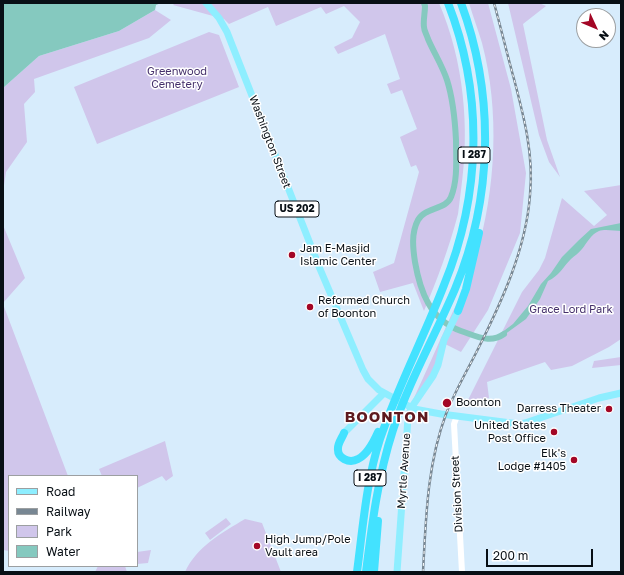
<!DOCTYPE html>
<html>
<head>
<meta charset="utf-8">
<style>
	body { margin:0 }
	#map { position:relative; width:624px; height:575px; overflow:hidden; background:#d7ecfc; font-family:"Golos Text",sans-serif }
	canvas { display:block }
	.frame { position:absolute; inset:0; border:4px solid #080f15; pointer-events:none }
	.legend { position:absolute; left:8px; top:475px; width:130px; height:92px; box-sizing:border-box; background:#fff; border:1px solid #9c9fa1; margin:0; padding:5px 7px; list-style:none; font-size:12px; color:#080f15 }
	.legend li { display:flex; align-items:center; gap:8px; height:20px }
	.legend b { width:20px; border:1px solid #9c9fa1 }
	.north { position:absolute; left:576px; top:8px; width:40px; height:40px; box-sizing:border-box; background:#fff; border:1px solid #9c9fa1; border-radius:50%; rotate:134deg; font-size:11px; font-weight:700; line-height:16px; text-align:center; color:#080f15 }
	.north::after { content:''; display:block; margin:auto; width:14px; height:18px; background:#a30625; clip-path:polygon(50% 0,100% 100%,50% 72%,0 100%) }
	.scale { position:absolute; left:486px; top:549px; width:107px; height:18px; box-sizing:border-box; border:2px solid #080f15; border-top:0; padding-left:5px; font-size:12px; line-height:14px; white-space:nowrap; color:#080f15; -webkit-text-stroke:3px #fff; paint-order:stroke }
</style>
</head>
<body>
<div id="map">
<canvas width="624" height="575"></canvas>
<div class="frame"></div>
<ul class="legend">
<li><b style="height:5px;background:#8eeeff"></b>Road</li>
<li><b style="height:5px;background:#788793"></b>Railway</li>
<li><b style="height:11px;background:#d0c6eb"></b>Park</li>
<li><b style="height:11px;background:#85c9bf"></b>Water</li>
</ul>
<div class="north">N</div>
<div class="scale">200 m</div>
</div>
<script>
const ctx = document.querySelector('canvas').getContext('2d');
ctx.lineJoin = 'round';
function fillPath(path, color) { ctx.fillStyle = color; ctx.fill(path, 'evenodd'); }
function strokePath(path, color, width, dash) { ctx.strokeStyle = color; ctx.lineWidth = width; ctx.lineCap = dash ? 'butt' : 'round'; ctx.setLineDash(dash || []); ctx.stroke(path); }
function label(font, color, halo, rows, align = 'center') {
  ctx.font = font + ' "Golos Text",sans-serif'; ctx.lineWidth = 3; ctx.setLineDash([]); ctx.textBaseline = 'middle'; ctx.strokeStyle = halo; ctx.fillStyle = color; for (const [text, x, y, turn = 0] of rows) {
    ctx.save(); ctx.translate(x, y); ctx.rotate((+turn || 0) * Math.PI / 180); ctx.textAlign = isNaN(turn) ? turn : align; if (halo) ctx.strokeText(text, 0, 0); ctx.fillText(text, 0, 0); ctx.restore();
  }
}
const green = new Path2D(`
	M175,3h264c25,58 31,125 22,187 -1,8 -2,16 -3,24 -9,34 -21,66 -34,97l-11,-28 -33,9 -7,-20 21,-9 25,-91 -3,-7 -5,2 -11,-30 17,-8 -15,-39 -11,4 -4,-10 13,-5 -15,-45 -47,20 -4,-7 18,-9 8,-16 -16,-16 -18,8 -5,-7 -45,19 -8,-19 -39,17 -5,-5 -51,-14z
	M469,3h19l23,86 15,84 -6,60 -32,77 -27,42 -18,-9 -11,34 -19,23c12,-26 24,-53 36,-80 10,-21 20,-42 27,-64 20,-66 24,-146 6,-213 -4,-13 -9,-27 -13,-40z
	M508,3h31l7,3 -23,18 24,116 13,37 -11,-15 -10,-27z
	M155,10l16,10 -22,18 -115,41 1,13 -11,12 3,38 -21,30 -3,20v-104l36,-32 80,-25z
	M209,32l10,3 20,52 -142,57 -23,-57z
	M621,185v154l-12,8 -37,19 -21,4 -6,-8 -58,20 2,16 -21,2 54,-108 17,-22 6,-12 17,-60 32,28 13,-11 -23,-24z
	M3,225l22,53 -22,25z
	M3,304l65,172h-59v75l-6,-1z
	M621,357v8l-29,3 2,-7z
	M165,441l8,35 -7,5 -4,-5 -25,12v-12h-35l-3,-7z
	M226,518l5,6 -21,16 -5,-7z
	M245,519l17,4 19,49h-96c12,-26 37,-39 60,-53z
	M151,550l-3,13 -11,1v-12z
	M98,566h27l2,6h-32z`);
const water = new Path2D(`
	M3,3h158l-5,2 -1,5 -36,21 -80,25 -36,32z
	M621,223v8c-6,0 -16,-2 -22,0 -8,3 -12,12 -17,18 -3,4 -8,7 -11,10 -8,8 -12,17 -23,22l-8,18 -14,20 -29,21 4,-7 12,-9 15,-18 13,-22 10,-11 11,-16 17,-17 12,-11z`);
const river = new Path2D(`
	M424,3l1,3c0,7 -2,15 -1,21 0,4 3,8 4,12 6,14 14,26 19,41 6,19 8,40 9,60 0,18 2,40 -5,57 -5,13 -26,10 -33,23 -7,13 -5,29 -3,42 5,29 15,58 46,69 15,5 29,13 43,3`);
const secondary = new Path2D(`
	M457,416l-3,8 8,148`);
const primary = new Path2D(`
	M206,3l13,15 8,14 93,237 43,101 5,9 11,11 35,19 27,5 78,10 6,-1 74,-25 22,-5
	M344,433l39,-39
	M397,572l11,-154 3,-10 22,-32 5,-11 6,-25 14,-29`);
const highway = new Path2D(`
	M458,311l8,-22 13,-56
	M344,433c-2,5 -6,10 -6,15 -1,10 11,16 20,11 10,-5 16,-18 20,-27
	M357,572c6,-45 9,-90 23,-133 18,-53 44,-102 64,-154 37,-90 40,-190 4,-282
	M366,572c6,-48 12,-96 27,-142 16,-49 42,-94 62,-141 38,-91 40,-194 6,-286
	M374,572l4,-51`);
const rail = new Path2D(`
	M423,572c3,-54 4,-107 23,-158 9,-23 21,-43 32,-65 24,-48 48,-100 52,-154 4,-40 -6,-78 -16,-116 -7,-25 -13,-51 -20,-76`);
const markers = [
	[292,255,4,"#a30625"],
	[310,307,4,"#a30625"],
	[447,403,5,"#a30625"],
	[609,409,4,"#a30625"],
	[554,432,4,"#a30625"],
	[574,460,4,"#a30625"],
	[257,546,4,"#a30625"]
];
const shields = [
	[474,155,32],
	[297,209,44],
	[370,478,32]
];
const shieldNames = [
	["I 287",474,155],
	["US 202",297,209],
	["I 287",370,478]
];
const parkNames = [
	["Greenwood",177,72],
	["Cemetery",177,85],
	["Grace Lord Park",571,310]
];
const streetNames = [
	["Washington Street",270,142,69],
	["Myrtle Avenue",404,471,-86],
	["Division Street",457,494,-93]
];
const poiNames = [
	["Jam E-Masjid",300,249],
	["Islamic Center",300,262],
	["Reformed Church",318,301],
	["of Boonton",318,314],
	["Boonton",456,403],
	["Darress Theater",601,409,"right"],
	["United States",546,426,"right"],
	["Post Office",546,439,"right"],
	["Elk's",566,454,"right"],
	["Lodge #1405",566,467,"right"],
	["High Jump/Pole",265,540],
	["Vault area",265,553]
];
const districtNames = [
	["BOONTON",387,417]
];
fillPath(green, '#d0c6eb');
fillPath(water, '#85c9bf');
strokePath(river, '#85c9bf', 6);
strokePath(secondary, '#fff', 6);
strokePath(primary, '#8eeeff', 7);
strokePath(highway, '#43e2ff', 8);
strokePath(rail, '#788793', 2.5);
strokePath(rail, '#fff', 1, [3]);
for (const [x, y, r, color] of markers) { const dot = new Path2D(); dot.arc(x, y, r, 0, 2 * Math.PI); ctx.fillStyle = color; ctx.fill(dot); strokePath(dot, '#fff', 1.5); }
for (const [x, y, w] of shields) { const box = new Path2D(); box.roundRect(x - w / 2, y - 8, w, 16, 3); ctx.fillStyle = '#fff'; ctx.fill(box); strokePath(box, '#080f15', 1); }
label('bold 10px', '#080f15', null, shieldNames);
label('11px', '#45306b', '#fff', parkNames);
label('11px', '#080f15', '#fff', streetNames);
label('11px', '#080f15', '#fff', poiNames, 'left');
ctx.letterSpacing = '1px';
label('bold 15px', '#5f1a1e', '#fff', districtNames);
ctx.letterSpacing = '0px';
</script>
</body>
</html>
